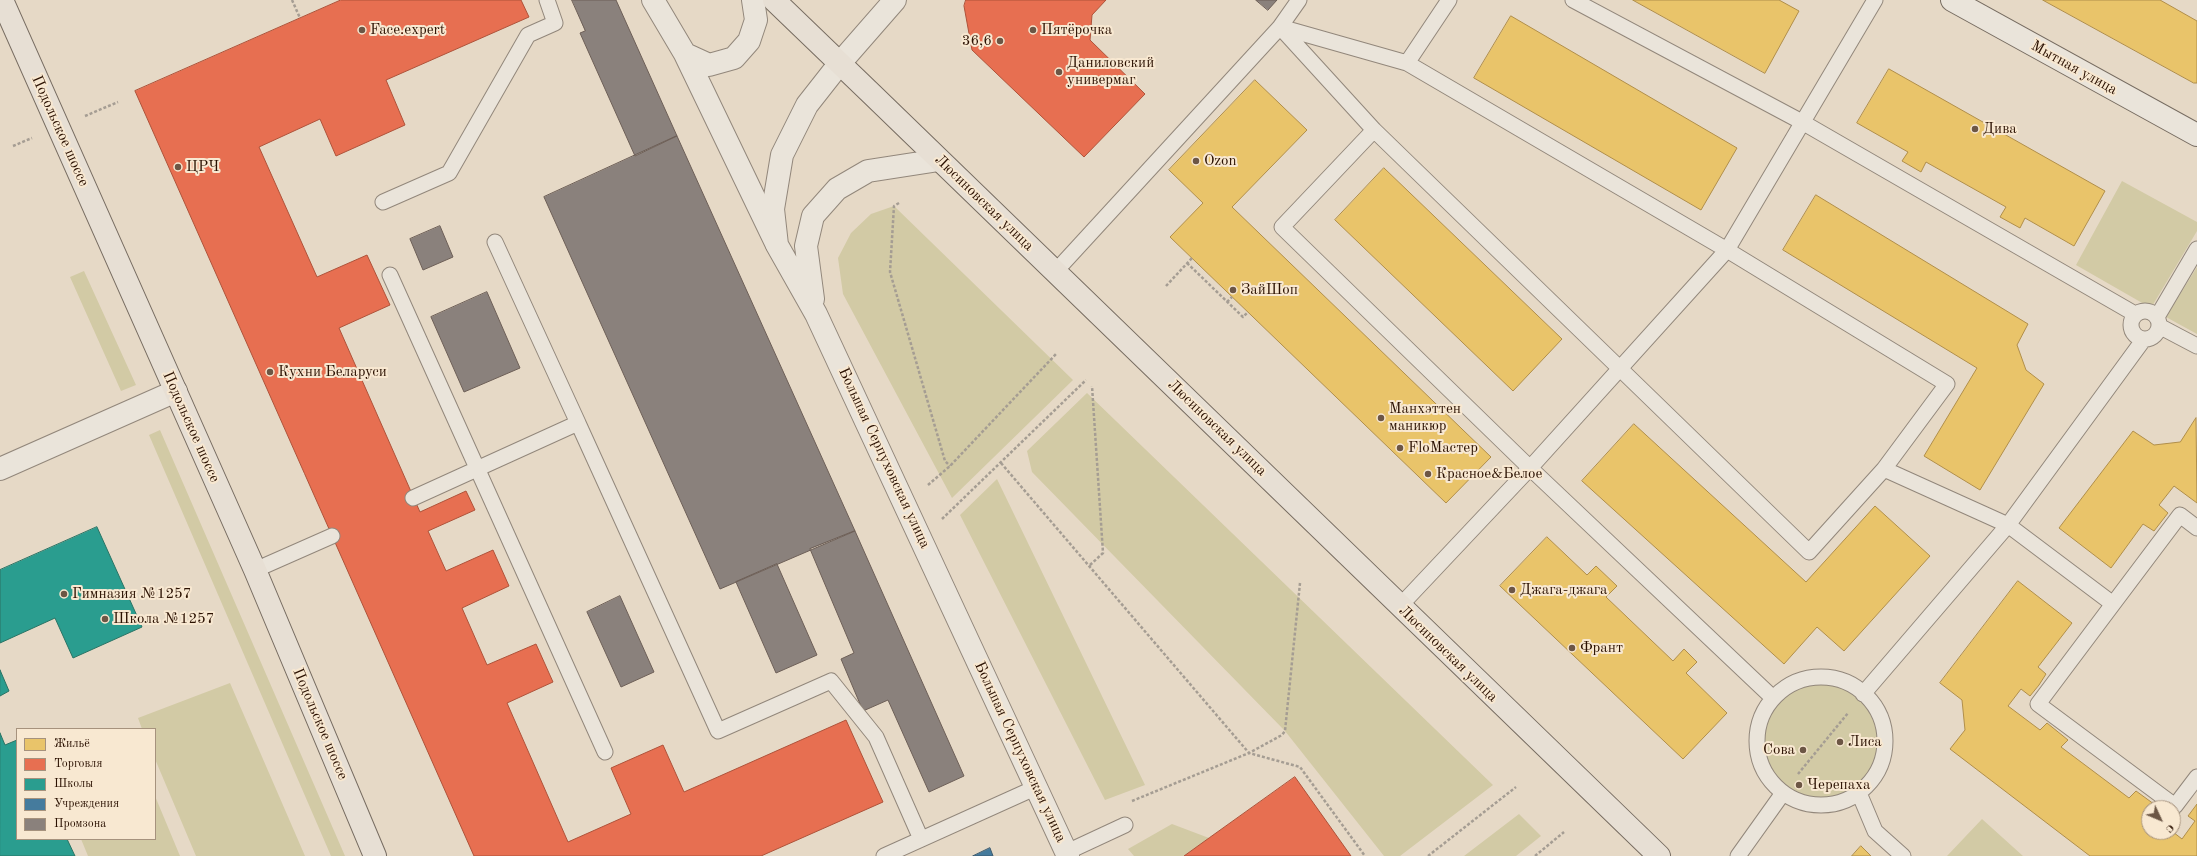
<!DOCTYPE html>
<html>
<head>
<meta charset="utf-8">
<style>
	body { margin:0 }
	#map { position:relative; width:2197px; height:856px; overflow:hidden; background:#e6d9c6; font-family:"Old Standard TT",serif }
	canvas { display:block }
	.legend { position:absolute; left:16px; top:728px; width:140px; height:112px; box-sizing:border-box; background:#f8e8d1; border:1px solid #a6927d; margin:0; padding:5px 7px; list-style:none; font-size:12px; color:#2a1000 }
	.legend li { display:flex; align-items:center; gap:8px; height:20px }
	.legend b { width:20px; border:1px solid #a6927d }
	.north { position:absolute; left:2141px; top:800px; width:40px; height:40px; box-sizing:border-box; background:#f8e8d1; border:1px solid #a6927d; border-radius:50%; rotate:134deg; font-size:11px; font-weight:700; line-height:16px; text-align:center; color:#2a1000 }
	.north::after { content:''; display:block; margin:auto; width:14px; height:18px; background:#6c5645; clip-path:polygon(50% 0,100% 100%,50% 72%,0 100%) }
</style>
</head>
<body>
<div id="map">
<canvas width="2197" height="856"></canvas>
<ul class="legend">
<li><b style="height:11px;background:#e9c46a"></b>Жильё</li>
<li><b style="height:11px;background:#e76f51"></b>Торговля</li>
<li><b style="height:11px;background:#2a9d8f"></b>Школы</li>
<li><b style="height:11px;background:#457b9d"></b>Учреждения</li>
<li><b style="height:11px;background:#8a817c"></b>Промзона</li>
</ul>
<div class="north">С</div>
</div>
<script>
const ctx = document.querySelector('canvas').getContext('2d');
ctx.lineJoin = 'round';
function fillPath(path, color) { ctx.fillStyle = color; ctx.fill(path, 'evenodd'); }
function strokePath(path, color, width, dash) { ctx.strokeStyle = color; ctx.lineWidth = width; ctx.lineCap = dash ? 'butt' : 'round'; ctx.setLineDash(dash || []); ctx.stroke(path); }
function label(font, color, halo, rows, align = 'center') {
  ctx.font = font + ' "Old Standard TT",serif'; ctx.lineWidth = 4; ctx.setLineDash([]); ctx.textBaseline = 'middle'; ctx.strokeStyle = halo; ctx.fillStyle = color; for (const [text, x, y, turn = 0] of rows) {
    ctx.save(); ctx.translate(x, y); ctx.rotate((+turn || 0) * Math.PI / 180); ctx.textAlign = isNaN(turn) ? turn : align; if (halo) ctx.strokeText(text, 0, 0); ctx.fillText(text, 0, 0); ctx.restore();
  }
}
const green = new Path2D(`
	M2122,181l75,41v9l-46,77 -75,-43z
	M894,206l179,174 -121,118 -109,-204 -5,-36 13,-25 20,-19z
	M2197,267v67l-31,-17z
	M84,271l52,114 -15,6 -51,-114z
	M1087,393l406,392 -93,71h-16l-99,-125 -253,-259 -5,-21z
	M160,430l185,426h-14l-182,-421z
	M997,479l148,306 -40,15 -145,-285z
	M230,683l75,173h-109l-41,-97v-30h-13l-4,-11z
	M1764 741a58 58 0 1 1 116 0a58 58 0 1 1-116 0Z
	M155,796l25,60h-92l-7,-17h74z
	M1519,814l22,22 -25,20h-52z
	M1982,819l41,37h-76z
	M1172,824l37,14 -25,18h-50l-6,-7z`);
const homes = new Path2D(`
	M1633,0h146l20,11 -34,62z
	M2043,0h117l37,21v62h-3z
	M1511,16l226,132 -36,62 -227,-132z
	M1889,69l216,122 -31,55 -49,-28 -5,10 -20,-11 6,-10 -80,-45 -5,10 -19,-11 6,-9 -51,-29z
	M1255,80l52,50 -75,77 259,250 -45,46 -276,-266 33,-34 -34,-33z
	M1384,168l178,171 -49,52 -178,-171z
	M1816,195l212,129 -11,21 9,25 18,14 -64,106 -56,-34 53,-88 -194,-118z
	M2196,418l1,85 -23,-17 -15,19 9,8 -14,18 -11,-7 -32,44 -52,-40 74,-97 21,14 26,-3z
	M1634,424l172,158 69,-76 55,50 -86,95 -27,-24 -33,37 -202,-183z
	M1547,537l40,38 9,-9 21,20 -11,11 67,64 11,-12 13,13 -11,11 41,40 -44,46 -183,-173z
	M2018,581l54,42 -34,44 8,7 -7,11 -9,11 -9,-7 -13,17 32,24 7,-7 21,17 -7,7 68,51 7,-7 22,16 -9,1v24h24l9,7 13,-18 -7,-5 9,-12v52h-107l-140,-107 15,-19 -3,-30 -22,-17z
	M1861,846l10,10h-19z`);
const shops = new Path2D(`
	M341,0h180l8,17 -143,63 19,45 -69,31 -16,-37 -61,28 58,130 50,-22 23,50 -51,23 81,184 46,-21 9,19 -47,21 18,40 47,-21 16,36 -47,22 25,57 49,-21 17,38 -46,21 61,139 63,-28 -20,-46 52,-23 21,47 162,-72 37,82 -122,54h-287l-339,-765z
	M966,0h140l-14,15 -2,25 55,54 -61,63 -112,-107 -8,-44z
	M1295,777l56,79h-167l25,-18z`);
const schools = new Path2D(`
	M97,527l45,100 -69,31 -18,-40 -55,25v-73z
	M0,670l9,21 -9,5z
	M0,733l5,12 12,-5v99h50l8,17h-75z`);
const public = new Path2D(`
	M990,848l3,8h-20z`);
const industry = new Path2D(`
	M572,0h44l61,136 -42,20 -55,-123 5,-2z
	M1256,0h21l-9,10z
	M677,136l178,395 -135,58 -176,-392z
	M440,226l13,31 -30,13 -13,-31z
	M487,292l33,76 -56,24 -33,-75z
	M855,531l109,245 -35,16 -41,-92 -25,11 -22,-52 13,-6 -44,-104z
	M777,564l40,91 -41,18 -40,-91z
	M620,596l34,76 -33,15 -34,-75z`);
const path = new Path2D(`
	M292,0l8,18
	M85,116l33,-14
	M13,146l19,-8
	M899,203l-5,3 -4,66 55,189 5,5
	M1187,263l56,54 5,-5
	M1166,286l26,-28
	M1227,302l5,-5
	M1001,463l248,290 51,14 65,89
	M928,485l22,-19 107,-113
	M942,519l144,-139
	M1090,565l13,-12 -11,-167
	M1798,774l50,-61
	M1132,801l117,-48 33,-18 3,-4 15,-148
	M1428,856l88,-69
	M1535,856l29,-24`);
const service = new Path2D(`
	M1573,0l229,122 333,192
	M1280,27l127,36 320,187 220,134 -63,85 124,56 105,79 67,-89 17,13
	M1280,27l94,103 -92,97 248,241 243,230
	M1407,63l42,-63
	M1374,130l435,422 75,-83
	M383,202l66,-29 79,-138 27,-12 -8,-23
	M495,242l83,181
	M1055,272l225,-245 19,-27
	M390,275l215,477
	M2131 325a14 14 0 1 1 28 0a14 14 0 1 1-28 0Z
	M2157,317l40,-68
	M2159,326l38,20
	M413,498l165,-75 140,308 113,-50 45,56 45,102
	M255,570l77,-34
	M2113,604l-75,100 137,102 22,-29
	M1399,607l131,-139 197,-218 148,-250
	M1757 741a64 64 0 1 1 128 0a64 64 0 1 1-128 0Z
	M1863,694l145,-169 136,-186
	M1859,793l16,38 28,25
	M1067,852l58,-27
	M884,856l153,-69
	M1738,856l45,-63`);
const minor = new Path2D(`
	M653,0l32,54 91,189
	M685,54l24,11 25,-7 15,-17 7,-21 -3,-20
	M0,469l176,-78`);
const tertiary = new Path2D(`
	M895,0l-55,63 -33,42 -25,50 -9,54 4,36 39,69 252,542
	M813,299l-7,-53 7,-30 24,-27 31,-18 71,-11`);
const secondary = new Path2D(`
	M1952,0l245,135`);
const primary = new Path2D(`
	M2,0l253,570 120,286
	M774,0c296,284 588,572 885,856`);
const markers = [
	[362,30,4,"#6c5645"],
	[1033,30,4,"#6c5645"],
	[1000,41,4,"#6c5645"],
	[1059,72,4,"#6c5645"],
	[1975,129,4,"#6c5645"],
	[1196,161,4,"#6c5645"],
	[178,167,4,"#6c5645"],
	[1233,290,4,"#6c5645"],
	[270,372,4,"#6c5645"],
	[1381,418,4,"#6c5645"],
	[1400,448,4,"#6c5645"],
	[1428,474,4,"#6c5645"],
	[1512,590,4,"#6c5645"],
	[64,594,4,"#6c5645"],
	[105,619,4,"#6c5645"],
	[1572,648,4,"#6c5645"],
	[1840,742,4,"#6c5645"],
	[1803,750,4,"#6c5645"],
	[1799,785,4,"#6c5645"]
];
const poiNames = [
	["Face.expert",370,30],
	["Пятёрочка",1041,30],
	["36,6",992,41,"right"],
	["Даниловский",1067,63],
	["универмаг",1067,80],
	["Дива",1983,129],
	["Ozon",1204,161],
	["ЦРЧ",186,167],
	["ЗайШоп",1241,290],
	["Кухни Беларуси",278,372],
	["Манхэттен",1389,409],
	["маникюр",1389,426],
	["FloМастер",1408,448],
	["Красное&Белое",1436,474],
	["Джага-джага",1520,590],
	["Гимназия №1257",72,594],
	["Школа №1257",113,619],
	["Франт",1580,648],
	["Лиса",1848,742],
	["Сова",1795,750,"right"],
	["Черепаха",1807,785]
];
const streetNames = [
	["Мытная улица",2074,68,29],
	["Подольское шоссе",60,131,66],
	["Люсиновская улица",984,203,44],
	["Подольское шоссе",191,427,66],
	["Люсиновская улица",1217,428,44],
	["Большая Серпуховская улица",884,458,65],
	["Люсиновская улица",1448,654,44],
	["Подольское шоссе",320,724,67],
	["Большая Серпуховская улица",1020,752,65]
];
fillPath(green, '#d2caa5');
fillPath(homes, '#e9c46a');
strokePath(homes, '#b08e4a', 1);
fillPath(shops, '#e76f51');
strokePath(shops, '#ae5239', 1);
fillPath(schools, '#2a9d8f');
strokePath(schools, '#2a7364', 1);
fillPath(public, '#457b9d');
strokePath(public, '#3d5b6e', 1);
fillPath(industry, '#8a817c');
strokePath(industry, '#6d5f57', 1);
strokePath(service, '#92877b', 17);
strokePath(minor, '#92877b', 24);
strokePath(tertiary, '#92877b', 24);
strokePath(secondary, '#776c61', 24);
strokePath(primary, '#776c61', 24);
strokePath(path, '#a59d93', 2.5, [3, 2]);
strokePath(service, '#eae4da', 15);
strokePath(minor, '#eae4da', 22);
strokePath(tertiary, '#eae4da', 22);
strokePath(secondary, '#eae4da', 22);
strokePath(primary, '#e7dfd4', 22);
for (const [x, y, r, color] of markers) { const dot = new Path2D(); dot.arc(x, y, r, 0, 2 * Math.PI); ctx.fillStyle = color; ctx.fill(dot); strokePath(dot, '#f8e8d1', 1.5); }
label('15px', '#2a1000', '#f8e8d1', poiNames, 'left');
label('15px', '#2a1000', '#f8e8d1', streetNames);
</script>
</body>
</html>
